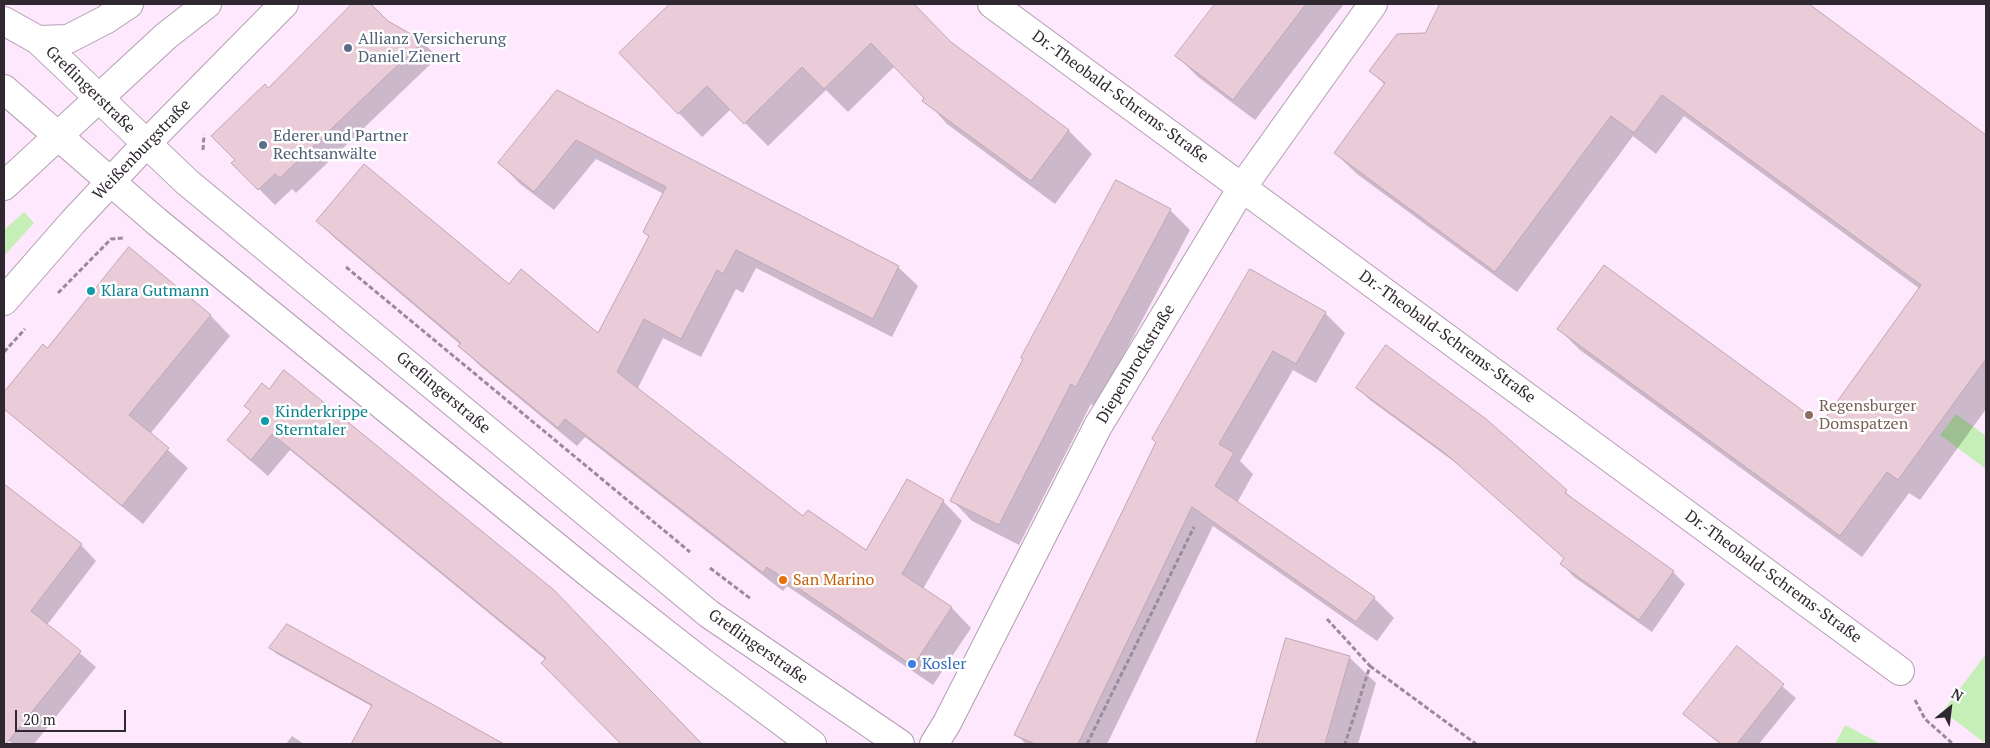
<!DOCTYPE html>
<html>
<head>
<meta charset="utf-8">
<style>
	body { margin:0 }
	#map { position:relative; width:1990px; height:748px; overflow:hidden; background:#fee8fe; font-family:"PT Serif",serif }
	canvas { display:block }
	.frame { position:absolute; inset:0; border:5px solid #302831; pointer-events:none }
	.north { position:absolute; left:1925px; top:683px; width:50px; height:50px; -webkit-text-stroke:4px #fff; paint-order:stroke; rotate:29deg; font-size:14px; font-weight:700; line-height:20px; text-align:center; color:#302831 }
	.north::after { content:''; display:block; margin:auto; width:18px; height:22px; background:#302831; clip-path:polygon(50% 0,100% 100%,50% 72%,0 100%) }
	.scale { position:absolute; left:15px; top:710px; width:111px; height:22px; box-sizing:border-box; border:2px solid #302831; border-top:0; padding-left:6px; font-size:15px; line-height:18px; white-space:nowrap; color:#302831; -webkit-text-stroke:4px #fff; paint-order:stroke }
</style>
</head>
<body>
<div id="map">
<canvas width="1990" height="748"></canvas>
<div class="frame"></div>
<div class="north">N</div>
<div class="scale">20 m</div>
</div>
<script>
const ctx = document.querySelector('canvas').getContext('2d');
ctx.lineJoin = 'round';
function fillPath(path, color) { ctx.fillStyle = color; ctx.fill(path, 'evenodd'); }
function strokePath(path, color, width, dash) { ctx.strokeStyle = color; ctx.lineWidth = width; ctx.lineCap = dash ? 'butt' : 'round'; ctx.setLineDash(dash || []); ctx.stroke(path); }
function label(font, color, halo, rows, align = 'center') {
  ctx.font = font + ' "PT Serif",serif'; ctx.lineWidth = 5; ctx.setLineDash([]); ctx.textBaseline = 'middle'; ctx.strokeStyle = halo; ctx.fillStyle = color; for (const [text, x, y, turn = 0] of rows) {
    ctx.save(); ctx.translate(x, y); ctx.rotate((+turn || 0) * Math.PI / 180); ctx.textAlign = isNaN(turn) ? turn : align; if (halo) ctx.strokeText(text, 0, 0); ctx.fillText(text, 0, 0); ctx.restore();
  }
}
const green = new Path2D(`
	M24,212l10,11 -30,33v-26z
	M1956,414l30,22v33l-46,-34z
	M1986,654v90l-43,-33z
	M1845,725l36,19h-46z`);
const shadow = new Path2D(`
	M354,4h15l18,18 35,20 16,15 -142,136 -4,-4 -17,16 -42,-42 4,-3 31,-71z
	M672,4h241l39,40 116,86 24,24 -37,50 -108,-80 -52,-58 -47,46 -22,-22 -58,56 -37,-37 -29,28 -81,-84z
	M1217,4h127l-89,116 -57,-43 -21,-21z
	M1442,4h164l4,9 6,-9h190l180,133v272l-66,91 -11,-7 -47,64 -282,-207 -22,-22 263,97 99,-136 -236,-173 -28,38 -23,-18 -116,156 -160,-118 -22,-21 50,-68 -14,-14 55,-37z
	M557,91l341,176 20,19 -26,51 -136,-69 -13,25 -7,-4 -35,68 -38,-19 -26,52 166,128 64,34 76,-51 19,20 -39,68 29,19 19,20 -38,57 -146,-99 -4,5 -198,-154 -8,9 -98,-81 -19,-19 1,-1 -124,-105 -20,-19 192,65 90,49 50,-98 -5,-5 20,-38 -68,-35 -42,51 -35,-27 -19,-20z
	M1170,210l20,20 -94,177 -5,-3 -72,141 -47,-24 -20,-21z
	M129,249l82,67 19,20 -80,98 38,34 -45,56 -139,-115v-15l39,-48 4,3z
	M1251,270l74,43 20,20 -29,50 -23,-13 -53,91 13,13 -16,29 137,95 20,20 -17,23 -164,-115 -106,218h-81l-10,-10z
	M1357,387l128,33 94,84 94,68 12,12 -33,48 -78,-55 -12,-13 3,-5 -105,-93 -90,-66z
	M246,406l325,203 131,135h-80l-79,-81 3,-3 -256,-210 -22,26 -22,-19 -17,-17 23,-28z
	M4,485l77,60 15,16 -49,64 49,42 -62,77h-21l-9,-7z
	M288,626l213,118h-122l-13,-7 7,-30 -96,-53 -7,-6z
	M1287,639l62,18 27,26 -18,61h-101z
	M1737,648l59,50 -37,46h-39l-35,-30z
	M292,736l12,8h-18z`);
const building = new Path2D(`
	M352,4h19l17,17 35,20 -143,137 -5,-4 -17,16 -27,-27 4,-3 -24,-24 54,-52 3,4z
	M670,4h244l37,38 118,88 -38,51 -109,-80 2,-3 -53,-55 -47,46 -22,-22 -58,57 -37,-38 -29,28 -59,-61z
	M1215,4h91l-73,96 -58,-44z
	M1440,4h369l177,131v224l-88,121 -11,-8 -47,64 -283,-207 47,-64 217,159 100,-139 -259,-190 -28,38 -23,-17 -116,156 -161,-119 51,-70 -16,-12 28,-37 28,-1z
	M557,90l342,176 -26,53 -137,-69 -13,24 -6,-4 -36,69 -37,-20 -27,53 186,144 5,-6 58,40 41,-71 37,21 -42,74 50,33 -39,59 -146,-99 -4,6 -198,-154 -7,9 -100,-82 3,-3 -145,-122 48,-57 145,120 12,-15 77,64 51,-97 -6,-4 23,-45 -90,-47 -42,52 -36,-29z
	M1116,180l55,29 -95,178 -5,-3 -72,141 -49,-24 73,-142 -2,-1z
	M129,247l82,68 -82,100 40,33 -47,58 -118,-97v-17l39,-48 4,4z
	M1250,269l76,43 -30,52 -23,-13 -54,93 15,9 -19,33 160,111 -19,25 -164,-115 -114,237h-43l-21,-9 142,-293 -4,-3z
	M1386,345l100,74 81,71 -2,3 109,78 -35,49 -79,-56 4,-6 -118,-104 -90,-66z
	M284,370l270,220 148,154h-81l-80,-81 5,-5 -274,-224 -21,26 -24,-20 24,-29 -7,-5 18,-23 7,6z
	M4,484l78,60 -51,67 50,40 -75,93h-2z
	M287,624l217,120h-153l21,-39 -103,-57z
	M1286,638l64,18 -25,88h-69z
	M1737,646l47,38 -47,60h-16l-38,-30z`);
const path = new Path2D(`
	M203,150l1,-15
	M346,267l344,285
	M58,293l53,-54 13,-1
	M4,352l21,-23
	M710,568l41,31
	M1327,619l43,47 -25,78
	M1370,666l106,78
	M1915,700l10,19 28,25
	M1087,744l107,-217`);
const minor = new Path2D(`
	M992,4l908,667
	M934,744l13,-21 151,-297 145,-240 130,-182`);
const tertiary = new Path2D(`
	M4,21l34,19 149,142 522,432 191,130
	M38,40l30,-1 37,-19 24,-16
	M4,89l152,132 435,354 112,88 109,81`);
const secondary = new Path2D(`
	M4,186l162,-150 41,-32
	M4,301l68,-78 74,-79 138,-140`);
const markers = [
	[348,48,5,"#5c6f8a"],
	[263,145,5,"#5c6f8a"],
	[91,291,5,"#0f9aa8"],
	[1809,415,5,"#8d6e63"],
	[265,421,5,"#0f9aa8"],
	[783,580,5,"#e8710a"],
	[912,664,5,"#3f7fe0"]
];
const serviceNames = [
	["Allianz Versicherung",358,39],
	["Daniel Zienert",358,57],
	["Ederer und Partner",273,136],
	["Rechtsanwälte",273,154]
];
const streetNames = [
	["Greflingerstraße",90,90,44],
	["Dr.-Theobald-Schrems-Straße",1120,97,36],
	["Weißenburgstraße",142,150,-46],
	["Dr.-Theobald-Schrems-Straße",1447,337,36],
	["Diepenbrockstraße",1136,364,-59],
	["Greflingerstraße",443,393,40],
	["Dr.-Theobald-Schrems-Straße",1773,577,36],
	["Greflingerstraße",758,647,35]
];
const cultureNames = [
	["Klara Gutmann",101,291],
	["Kinderkrippe",275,412],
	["Sterntaler",275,430]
];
const educationNames = [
	["Regensburger",1819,406],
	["Domspatzen",1819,424]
];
const foodNames = [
	["San Marino",793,580]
];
const shopNames = [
	["Kosler",922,664]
];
fillPath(green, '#c5efb7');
fillPath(shadow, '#0003');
fillPath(building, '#eaccd9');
strokePath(building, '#c1a5b0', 1);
strokePath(minor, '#b29eb3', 30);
strokePath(tertiary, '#b29eb3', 30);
strokePath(secondary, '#b29eb3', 30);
strokePath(path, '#9a8b9b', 3, [5, 2.5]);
strokePath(minor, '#fff', 28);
strokePath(tertiary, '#fff', 28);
strokePath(secondary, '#fff', 28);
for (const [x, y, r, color] of markers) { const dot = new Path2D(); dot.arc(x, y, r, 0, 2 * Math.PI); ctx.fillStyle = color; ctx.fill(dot); strokePath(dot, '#fff', 2); }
label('16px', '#4e5e75', '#fff', serviceNames, 'left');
label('16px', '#302831', '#fff', streetNames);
label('16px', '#0d838f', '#fff', cultureNames, 'left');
label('16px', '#785e54', '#fff', educationNames, 'left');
label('16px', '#c56008', '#fff', foodNames, 'left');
label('16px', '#366cbe', '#fff', shopNames, 'left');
</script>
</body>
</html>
